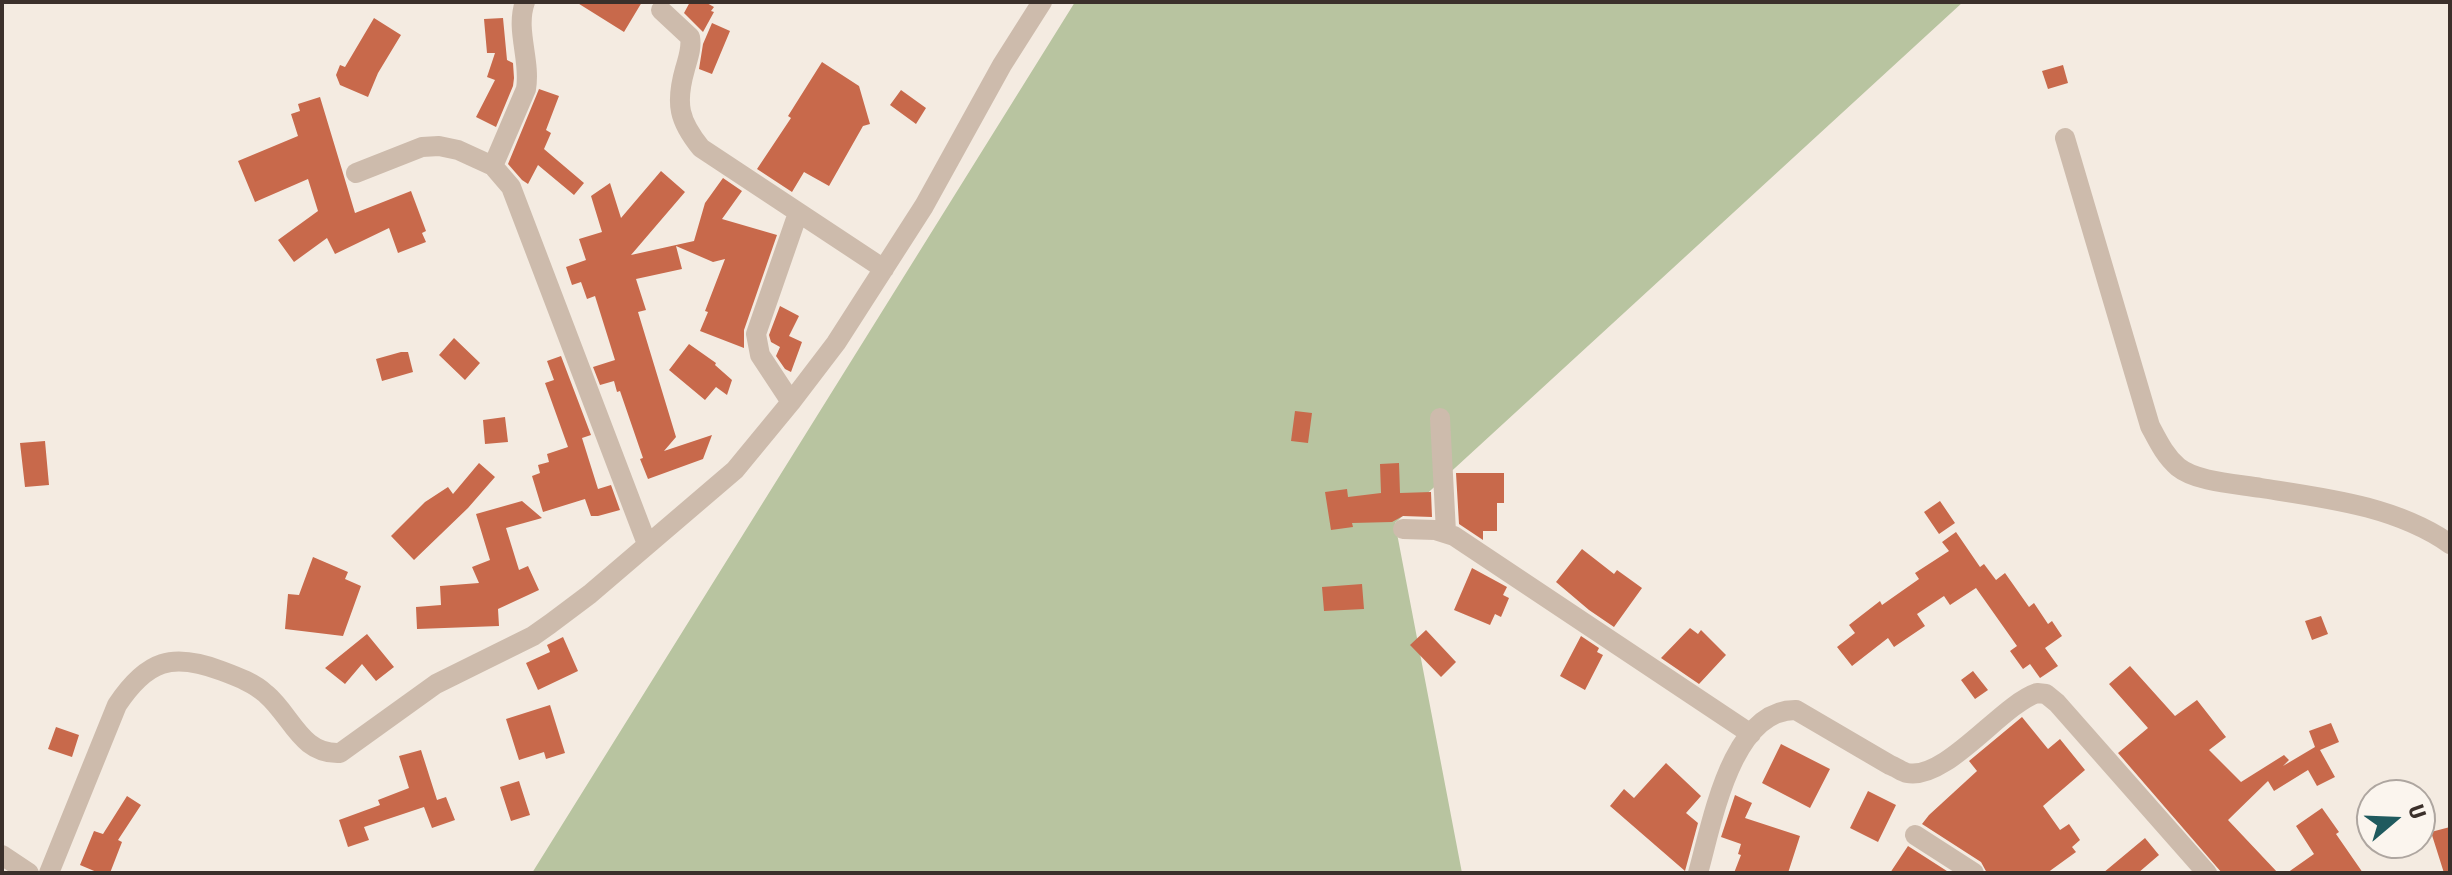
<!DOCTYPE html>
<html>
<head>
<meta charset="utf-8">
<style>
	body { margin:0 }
	#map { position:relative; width:2452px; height:875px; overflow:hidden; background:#f4ebe1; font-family:"Fira Sans Condensed",sans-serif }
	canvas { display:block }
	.frame { position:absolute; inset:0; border:4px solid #3b302b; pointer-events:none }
	.north { position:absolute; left:2356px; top:779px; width:80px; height:80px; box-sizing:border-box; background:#fbf5ee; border:2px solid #aea6a0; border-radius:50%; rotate:71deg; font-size:22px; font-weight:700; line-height:32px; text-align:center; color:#3b302b }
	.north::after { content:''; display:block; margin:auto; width:28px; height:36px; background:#1f5a5e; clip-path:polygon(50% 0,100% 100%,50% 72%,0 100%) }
</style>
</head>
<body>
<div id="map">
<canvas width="2452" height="875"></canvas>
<div class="frame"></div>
<div class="north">U</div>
</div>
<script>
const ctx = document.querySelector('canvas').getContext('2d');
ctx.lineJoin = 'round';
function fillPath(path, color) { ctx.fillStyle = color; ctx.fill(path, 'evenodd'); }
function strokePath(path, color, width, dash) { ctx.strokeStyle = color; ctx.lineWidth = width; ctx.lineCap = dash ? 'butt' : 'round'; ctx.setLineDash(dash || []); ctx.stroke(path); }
const green = new Path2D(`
	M1075,2h888l-568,521 67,350h-930z`);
const building = new Path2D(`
	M576,2h66l-18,30z
	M690,2h15l9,5 -3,4 3,1 -11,20 -19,-19z
	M374,18l27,17 -23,38 -10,24 -28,-12 -4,-10 4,-10 5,2z
	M503,18l4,42 6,3 1,15 -1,8 -17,41 -20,-10 19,-37 -8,-3 8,-24h-8l-3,-34z
	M712,23l18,8 -18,43 -13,-5 4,-25z
	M822,62l37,24 11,38 -7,2 -34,60 -25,-14 -12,20 -35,-23 34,-51 -3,-2z
	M2063,65l5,18 -20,6 -6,-18z
	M539,89l20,7 -13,34 5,3 -7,16 40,34 -10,12 -36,-30 -10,19 -6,-4 -14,-16z
	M901,90l25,18 -10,16 -26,-19z
	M320,97l35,116 56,-22 15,40 -4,2 4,9 -28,11 -9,-25 -54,26 -8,-16 -33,24 -16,-22 40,-29 -10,-32 -53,23 -17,-41 60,-25 -7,-22 9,-3 -2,-7z
	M661,171l24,21 -54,63 63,-14 11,-38 18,-25 19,13 -20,28 55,16 -33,95v18l-44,-17 8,-19 -3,-1 20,-52 -12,3 -37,-16 6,23 -46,10 10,31 -8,2 38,125 -12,14 48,-16 -9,24 -55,20 -8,-20 3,-1 -23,-67 -3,1 -3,-11 -14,4 -7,-18 22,-7 -20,-64 -8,3 -6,-17 -9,3 -6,-18 20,-7 -7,-21 23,-7 -11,-36 19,-13 11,35z
	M780,306l19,10 -10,20 13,6 -11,30 -6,-3 -9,-13 4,-9 -9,-5 -2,-7z
	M454,338l26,25 -15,17 -26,-25z
	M689,344l27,19 -1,2 17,15 -5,15 -11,-8 -11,13 -36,-30z
	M401,352h7l5,20 -31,9 -6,-22z
	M561,356l30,79 -9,3 16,51 13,-4 9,25 -22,6h-7l-6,-17 -42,13 -11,-36 8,-3 -2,-8 11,-3 -2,-8 21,-7 -23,-64 9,-3 -7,-19z
	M1295,411l17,2 -4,30 -17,-2z
	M505,417l3,25 -23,2 -2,-24z
	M45,441l4,44 -24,2 -5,-44z
	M479,463l16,14 -27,31 -54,52 -23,-24 34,-34 23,-15 5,7z
	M1399,463l1,30 31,-1 1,25 -29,-1 -11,6 -40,1 1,4 -22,3 -6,-38 22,-3 1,8 33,-4 -1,-29z
	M1456,473h48v30h-7v28h-14v9l-24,-16z
	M522,501l20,17 -36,10 13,42 9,-4 11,24 -41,19 1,17 -82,3 -1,-22 25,-2 -1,-19 39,-3 -7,-16 18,-7 -14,-46z
	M1940,501l15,22 -16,11 -15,-22z
	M1956,532l24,35 4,-3 12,16 9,-7 24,34 5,-4 14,21 4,-3 10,15 -17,12 13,18 -18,12 -10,-14 -7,5 -13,-18 7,-5 -41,-58 -26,17 -6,-9 -27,18 8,12 -31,21 -6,-9 -36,28 -15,-19 18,-14 -6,-8 31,-24 2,4 37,-26 -4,-6 34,-22 -7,-9z
	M1582,549l32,25 3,-4 25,18 -28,39 -25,-17 -33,-28z
	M313,557l35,15 -3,7 16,7 -18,50 -58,-7 3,-35 11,1z
	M1472,568l35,19 -4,8 6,3 -8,19 -6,-3 -5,11 -36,-15z
	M1362,584l2,25 -40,2 -2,-24z
	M2321,616l7,18 -16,6 -7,-19z
	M1690,628l8,6 3,-4 25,25 -27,29 -38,-26z
	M1426,630l30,32 -15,15 -31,-32z
	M367,634l27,33 -18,14 -14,-17 -17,20 -20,-16z
	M1581,636l18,12 -2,4 6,3 -18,35 -25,-14z
	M563,637l15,34 -40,19 -12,-27 24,-11 -3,-7z
	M2130,666l45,50 22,-16 29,37 -17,13 32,32 43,-27 5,5 -6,6 32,-19 -6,-16 22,-8 8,19 -19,8 15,27 -18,9 -9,-16 -34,21 -6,-10 -40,39 50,53h-56l-104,-120 30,-25 -39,-44z
	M1973,671l15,19 -13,9 -14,-19z
	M550,705l15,48 -19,6 -2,-7 -25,8 -13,-41z
	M2022,717l26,32 12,-10 25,31 -42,36 17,24 9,-6 11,16 -8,7 4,5 -29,21h-60l-6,-11 -59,-38 7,-9 48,-44 -8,-10z
	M56,727l23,8 -7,22 -24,-8z
	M1781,744l49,25 -20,39 -48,-25z
	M421,750l16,50 9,-3 9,23 -23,8 -8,-21 -60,20 5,13 -21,7 -9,-27 41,-15 -2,-5 31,-12 -10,-32z
	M1666,763l35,33 -15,17 12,10 -13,48 -75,-65 14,-17 10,9z
	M519,781l11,34 -19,6 -11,-34z
	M1868,791l28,14 -18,37 -28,-14z
	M1735,795l17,8 -7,15 55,18 -12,37h-54l7,-18 -3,-1 3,-10 -20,-7z
	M127,796l14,9 -23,35 4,2 -12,31h-11l-19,-8 14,-34 9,3z
	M2322,808l17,24 -3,2 27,39h-76l27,-19 -18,-28z
	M2450,827v46h-6l-13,-41z
	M2145,838l14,17 -21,18h-35z
	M1908,846l42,27h-60z`);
const minor = new Path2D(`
	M661,10l29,27c2,11 -2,21 -5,32 -10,35 -6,52 16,79l183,121
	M2065,138l85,288c8,15 15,30 28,41 18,15 60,17 83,21 64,10 135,18 189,56
	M493,166l33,-77c5,-29 -11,-59 -1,-87
	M356,173l66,-26 17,-1 19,4 35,16 18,21 136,357
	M791,402l-31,-47 -4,-21 42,-121
	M1440,418l6,114
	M1403,529l32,1 19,6 297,198
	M1915,835l59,38
	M2,855l27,18
	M49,873l68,-168c30,-45 55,-53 105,-34 16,6 32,12 44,23 26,22 35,61 74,59l96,-69 97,-48 17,-12 40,-30 145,-124 56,-68 45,-59 88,-137 78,-141 40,-63
	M1698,873c14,-49 33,-164 98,-163l94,55c6,2 12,7 17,8 39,8 94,-68 130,-80l9,1 11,9 150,170`);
fillPath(green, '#b8c4a0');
fillPath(building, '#c8694b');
strokePath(minor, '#cdbbac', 20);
</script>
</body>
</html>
